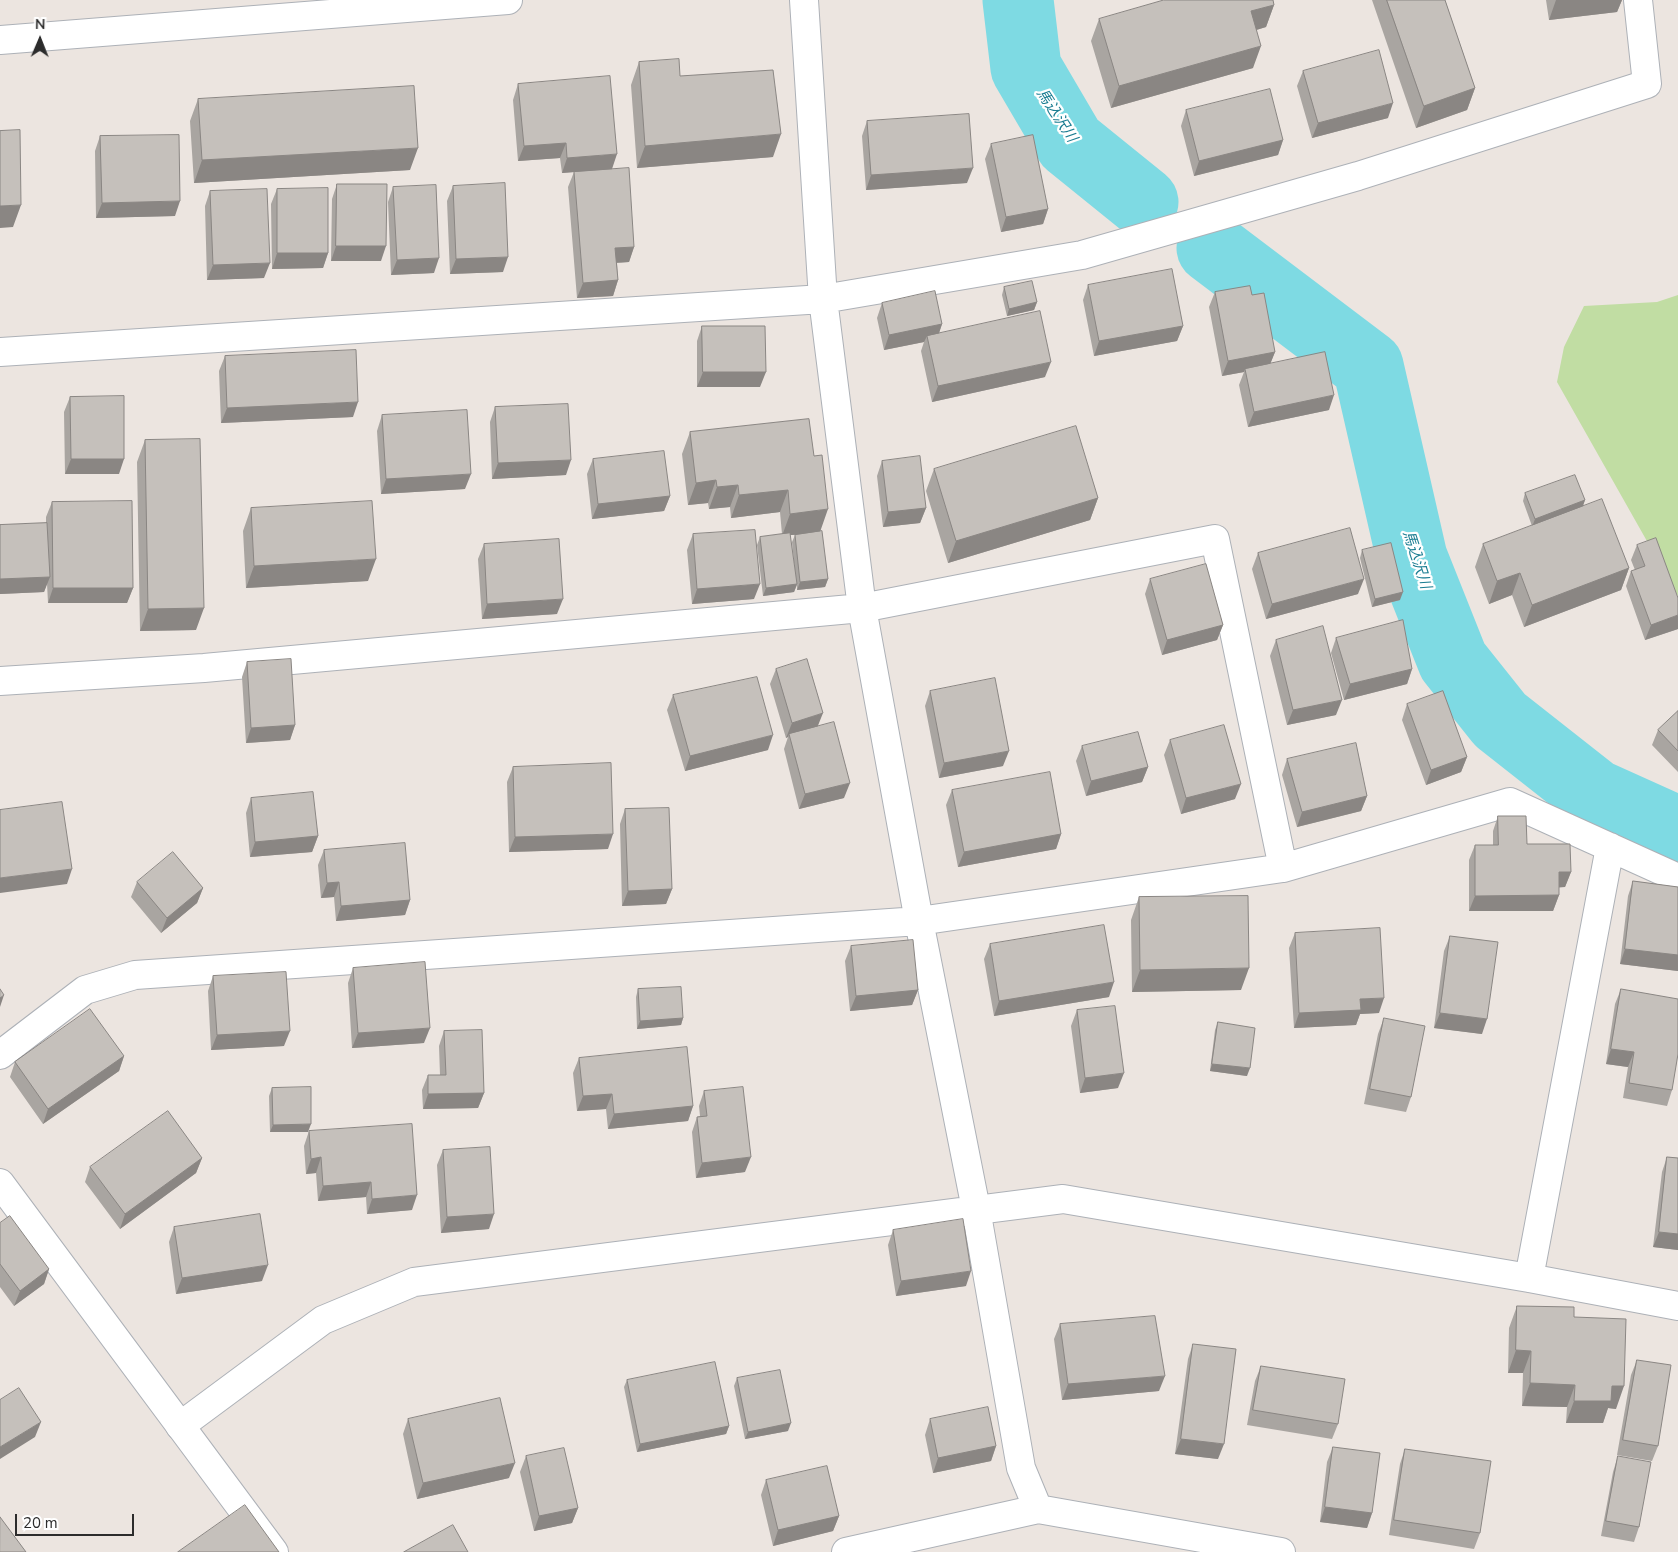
<!DOCTYPE html>
<html>
<head>
<meta charset="utf-8">
<style>
	body { margin:0 }
	#map { position:relative; width:1678px; height:1552px; overflow:hidden; background:#ece5e0; font-family:"Nunito Sans",sans-serif }
	canvas { display:block }
	.north { position:absolute; left:15px; top:15px; width:50px; height:50px; -webkit-text-stroke:4px #fff; paint-order:stroke; rotate:1deg; font-size:14px; font-weight:700; line-height:20px; text-align:center; color:#2c2c2c }
	.north::after { content:''; display:block; margin:auto; width:18px; height:22px; background:#2c2c2c; clip-path:polygon(50% 0,100% 100%,50% 72%,0 100%) }
	.scale { position:absolute; left:15px; top:1514px; width:119px; height:22px; box-sizing:border-box; border:2px solid #2c2c2c; border-top:0; padding-left:6px; font-size:15px; line-height:18px; white-space:nowrap; color:#2c2c2c; -webkit-text-stroke:4px #fff; paint-order:stroke }
</style>
</head>
<body>
<div id="map">
<canvas width="1678" height="1552"></canvas>
<div class="north">N</div>
<div class="scale">20 m</div>
</div>
<script>
const ctx = document.querySelector('canvas').getContext('2d');
ctx.lineJoin = 'round';
function fillPath(path, color) { ctx.fillStyle = color; ctx.fill(path, 'evenodd'); }
function strokePath(path, color, width, dash) { ctx.strokeStyle = color; ctx.lineWidth = width; ctx.lineCap = dash ? 'butt' : 'round'; ctx.setLineDash(dash || []); ctx.stroke(path); }
function label(font, color, halo, rows, align = 'center') {
  ctx.font = font + ' "Nunito Sans","Noto Sans JP",sans-serif'; ctx.lineWidth = 4.5; ctx.setLineDash([]); ctx.textBaseline = 'middle'; ctx.strokeStyle = halo; ctx.fillStyle = color; for (const [text, x, y, turn = 0] of rows) {
    ctx.save(); ctx.translate(x, y); ctx.rotate((+turn || 0) * Math.PI / 180); ctx.textAlign = isNaN(turn) ? turn : align; if (halo) ctx.strokeText(text, 0, 0); ctx.fillText(text, 0, 0); ctx.restore();
  }
}
const green = new Path2D(`
	M1678,295v301l-121,-214 7,-35 20,-41 73,-4z`);
const river = new Path2D(`
	M1018,0l8,68 44,75 73,59
	M1212,248l156,118 44,192 41,103 47,59 94,74 84,38`);
const minor = new Path2D(`
	M804,0l19,299 39,309 57,313 57,288 45,259 17,41
	M0,352l823,-53 259,-44 276,-79 289,-92 -9,-84
	M0,681l204,-13 658,-60 353,-69 68,329
	M0,1055l85,-65 50,-15 784,-54 364,-53 227,-66 168,76
	M1529,1278l81,-431
	M180,1426l143,-106 91,-38 649,-83 466,79 149,28
	M846,1552l192,-43 243,43`);
const tertiary = new Path2D(`
	M0,40l508,-40
	M0,1183l274,369`);
const wall = new Path2D(`
	M1372,0h73l30,88 -8,22 -51,18z
	M1546,0h76l-5,12 -68,8z
	M1274,5l-8,22 -10,3 -3,38 -142,40 -20,-67 8,-22z
	M639,62l134,95 -136,11 -6,-83z
	M1303,71l85,47 -76,20 -15,-52z
	M518,84l94,85 22,78 -5,15 -12,1 1,17 -5,16 -36,2 -9,-111 6,-15 -12,1 -2,-15 -42,3 -5,-61z
	M198,99l212,71 -216,13 -4,-62z
	M1186,110l97,30 -5,15 -84,21 -13,-50z
	M867,121l100,62 -101,7 -4,-54z
	M100,136l75,80 -79,2 -1,-67z
	M991,144l57,65 -5,15 -42,8 -16,-73z
	M337,184l44,77h-50l1,-62z
	M453,186l50,86 -53,2 -3,-73z
	M393,187l41,86 -43,2 -3,-73z
	M277,189l51,64 -5,15 -51,1 -1,-65z
	M210,191l54,87 -57,2 -2,-74z
	M1088,285l95,41 -6,15 -83,15 -11,-56z
	M1004,287l33,15 -3,8 -27,6 -5,-21z
	M1215,292l37,3 23,57 -5,12 59,46 -81,17 -9,-42 5,-13 -22,4 -13,-69z
	M882,303l60,21 -3,9 106,44 -113,25 -11,-51 3,-9 -40,8 -7,-32z
	M702,326l58,61h-63v-46z
	M225,356l128,61 -132,6 -2,-52z
	M70,397l49,77h-54l-1,-62z
	M495,407l71,68 -74,4 -2,-57z
	M382,415l83,74 -84,5 -4,-63z
	M809,419l11,112 8,48 -3,8 -28,3v-5l-3,7 -31,4 -6,-51 3,-8 22,-3 -2,-22 -49,6 -1,-11 -21,2 -1,-6 -20,2 -6,-51 8,-22zM790,535h5l-3,7 4,40z
	M145,440l51,190 -56,1 -3,-169z
	M593,459l77,37 -6,15 -72,8 -5,-45z
	M882,461l44,47 -6,15 -37,4 -6,-51z
	M934,469l164,29 -8,22 -142,43 -22,-72z
	M1525,493l60,7 -2,6 46,62 -8,22 -97,37 -12,-32 -23,9 -14,-37 8,-23 49,-18 -9,-25z
	M52,502l81,86 -6,15h-79l-1,-20 -3,9 -44,2v-69l46,-2v-6z
	M251,508l117,73 -122,7 -3,-57z
	M693,534l61,65 -62,5 -5,-54z
	M484,544l73,70 -75,5 -4,-60z
	M1637,545l41,84 -33,11 -19,-54 5,-15 4,-1 -4,-10z
	M1362,550l38,50 -28,7 -12,-49z
	M1258,553l100,41 -92,25 -14,-50z
	M1150,579l73,46 -6,15 -55,15 -17,-61z
	M1336,638l76,31 -5,15 -63,16 -13,-47z
	M1276,640l60,75 -49,10 -17,-69z
	M247,662l48,63 -5,15 -44,3 -4,-66z
	M776,669l42,57 26,72 -45,11 -15,-60 4,-12 -2,1 -16,-54z
	M930,691l73,75 -64,12 -14,-72z
	M673,695l95,55 -83,21 -18,-61z
	M1407,704l60,53 -6,15 -35,13 -24,-65z
	M1678,711v61l-26,-27 6,-15z
	M1170,740l65,59 -54,15 -17,-59z
	M1082,746l66,21 -6,15 -56,14 -10,-35z
	M1287,759l80,37 -6,15 -64,16 -15,-52z
	M513,767l95,82 -99,3 -2,-70z
	M952,790l109,44 -5,15 -98,18 -12,-62z
	M251,798l67,38 -6,16 -62,5 -4,-44z
	M625,809l47,80 -6,15 -44,2 -2,-82z
	M1498,816l29,28 44,28 -6,15h-6v8l-6,16h-84v-51l6,-15h18v-14z
	M324,850l86,50 -5,15 -69,6 -2,-24 -13,1 -3,-33z
	M1633,881l45,6v84l-58,-7 8,-68z
	M137,882l66,6 -6,15 -36,30 -30,-36z
	M1139,897l102,93 -109,2 -1,-72z
	M1295,933l84,80 -19,1 -4,11 -62,3 -5,-80z
	M1450,936l32,98 -48,-6 10,-77z
	M990,944l119,53 -115,19 -10,-57z
	M851,946l67,44 -6,15 -62,6 -5,-50z
	M353,968l71,75 -72,5 -4,-65z
	M213,976l71,70 -73,4 -3,-59z
	M638,989l45,29 -2,7 -44,4 -1,-32z
	M1621,989l51,101 -5,16 -44,-8 5,-31 -22,-3 9,-60z
	M1077,1010l41,78 -38,5 -9,-67z
	M1384,1018l27,79 -5,15 -42,-8 14,-70z
	M1218,1022l29,54 -37,-5 5,-41z
	M444,1031l40,62 -6,15 -55,1 -1,-19 6,-15h12l-1,-29z
	M124,1056l-5,15 -76,53 -33,-47 5,-15z
	M579,1058l114,48 -5,15 -80,8 -2,-20 -29,2 -4,-38z
	M272,1088l36,44h-38l-1,-36z
	M704,1091l41,81 -49,6 -4,-46 5,-15 3,-1 -1,-10z
	M309,1131l103,79 -45,4 -1,-17 -48,4 -2,-28 -10,1 -2,-28z
	M443,1150l46,79 -48,4 -4,-68z
	M1667,1157l11,1v92l-25,-3 9,-75z
	M202,1158l-6,15 -76,56 -35,-47 5,-15z
	M0,1223l49,46 -5,15 -30,22 -14,-19z
	M174,1227l88,54 -86,13 -7,-52z
	M893,1230l73,56 -70,10 -8,-51z
	M1517,1306l57,11 42,92 -8,-1 -5,15h-37l1,-16 -45,-1 1,-33h-15l1,-45z
	M1060,1324l99,67 -97,9 -8,-61z
	M1193,1344l25,115 -43,-5 13,-95z
	M1637,1360l21,86 -6,15 -35,-6 14,-80z
	M1261,1366l77,58 -6,15 -85,-14 8,-44z
	M737,1378l51,53 -43,8 -11,-53z
	M627,1380l102,46 -3,8 -89,18 -13,-65z
	M408,1419l101,59 -92,21 -14,-65z
	M930,1419l66,27 -5,15 -58,12 -8,-38z
	M1333,1447l39,66 -5,15 -47,-6 7,-60z
	M1405,1449l75,84 -6,16 -85,-14 11,-71z
	M526,1456l52,52 -6,15 -38,8 -14,-59z
	M1618,1456l21,71 -5,15 -33,-6 12,-64z
	M766,1480l73,36 -6,15 -60,15 -12,-51z`);
const shadedWall = new Path2D(`
	M1556,0h66l-5,12 -68,8z
	M1274,5l-8,22 -23,7 8,-23z
	M1261,46l-8,22 -142,40 8,-22z
	M1475,88l-8,22 -51,18 8,-22z
	M1393,103l-5,15 -76,20 6,-15z
	M781,134l-8,23 -136,11 8,-22z
	M1283,140l-5,15 -84,21 5,-15z
	M566,143l-6,15 -42,3 6,-15z
	M418,148l-8,22 -216,13 8,-23z
	M617,154l-5,15 -50,4 5,-15z
	M973,168l-6,15 -101,7 5,-15z
	M180,201l-5,15 -79,2 6,-15z
	M21,205l-8,22 -13,1v-22z
	M1048,209l-5,15 -42,8 5,-15z
	M336,246h50l-5,15h-50z
	M634,247l-5,15 -19,1 5,-15z
	M277,253h51l-5,15 -51,1z
	M508,257l-5,15 -53,2 6,-15z
	M439,258l-5,15 -43,2 6,-15z
	M270,263l-6,15 -57,2 6,-15z
	M618,280l-5,16 -36,2 6,-15z
	M1037,302l-3,8 -27,6 2,-7z
	M942,324l-5,15 -10,-3 -3,6 -40,8 5,-15z
	M1183,326l-6,15 -83,15 5,-15z
	M1275,352l-6,15 -24,2 -1,3 -22,4 6,-15z
	M1051,362l-6,15 -113,25 6,-16z
	M703,372h63l-6,15h-63z
	M1334,395l-5,15 -81,17 6,-15z
	M358,402l-5,15 -132,6 6,-15z
	M71,459h53l-5,15h-54z
	M571,460l-5,15 -74,4 6,-16z
	M471,474l-6,15 -84,5 5,-15z
	M716,480l-8,23 -20,2 8,-22z
	M738,485l-8,22 -21,2 8,-22z
	M788,490l-8,22 -49,6 8,-23z
	M670,496l-6,15 -72,8 6,-15z
	M1098,498l-8,22 -142,43 8,-22z
	M1585,500l-3,8 -50,19 3,-8z
	M926,508l-6,15 -37,4 5,-15z
	M828,509l-8,23 -38,4 8,-22z
	M376,559l-8,22 -122,7 8,-22z
	M1629,568l-8,22 -97,37 8,-22z
	M1520,573l-8,22 -23,9 8,-23z
	M50,577l-6,15 -44,2v-15z
	M828,579l-3,8 -28,3 3,-8z
	M1364,579l-6,15 -92,25 6,-15z
	M760,584l-6,15 -62,5 5,-15z
	M797,584l-3,8 -31,4 3,-8z
	M53,588h80l-6,15h-79z
	M1403,592l-3,8 -28,7 3,-8z
	M563,599l-6,15 -75,5 5,-15z
	M204,608l-8,22 -56,1 8,-22z
	M1678,615v14l-33,11 6,-15z
	M1223,625l-6,15 -55,15 5,-15z
	M1412,669l-5,15 -63,16 6,-16z
	M1342,700l-6,15 -49,10 6,-15z
	M823,713l-6,15 -28,6 -1,3 -2,1 6,-15z
	M295,725l-5,15 -44,3 5,-15z
	M773,735l-5,15 -83,21 5,-15z
	M1009,751l-6,15 -64,12 5,-15z
	M1467,757l-6,15 -35,13 5,-15z
	M1148,767l-6,15 -56,14 5,-15z
	M850,783l-6,15 -45,11 6,-15z
	M1241,784l-6,15 -54,15 5,-16z
	M1367,796l-6,15 -64,16 5,-15z
	M613,834l-5,15 -99,3 6,-15z
	M1061,834l-5,15 -98,18 6,-15z
	M318,836l-6,16 -62,5 5,-15z
	M72,869l-5,15 -67,9v-15z
	M1559,872h12l-6,15 -12,1z
	M339,882l-5,15 -13,1 6,-15z
	M203,888l-6,15 -36,30 6,-15z
	M672,889l-6,15 -44,2 6,-15z
	M1559,895l-6,16h-84l6,-15z
	M410,900l-5,15 -69,6 5,-15z
	M1625,949l53,6v16l-58,-7z
	M1249,968l-8,22 -109,2 8,-22z
	M1114,982l-5,15 -115,19 5,-15z
	M918,990l-6,15 -62,6 6,-15z
	M4,995l-4,12v-9z
	M1384,998l-5,15 -19,1 -4,11 -62,3 5,-15 61,-14z
	M1440,1013l47,6 -5,15 -48,-6z
	M683,1018l-2,7 -44,4 3,-8z
	M430,1028l-6,15 -72,5 6,-15z
	M290,1031l-6,15 -73,4 6,-15z
	M1611,1049l23,3 -6,15 -22,-3z
	M124,1056l-5,15 -76,53 5,-15z
	M1212,1064l38,4 -3,8 -37,-5z
	M1124,1073l-6,15 -38,5 5,-15z
	M484,1093l-6,15 -55,1 5,-15z
	M612,1094l-6,15 -29,2 6,-15z
	M693,1106l-5,15 -80,8 6,-15z
	M311,1124l-3,8h-38l3,-7z
	M321,1157l-5,16 -10,1 5,-15z
	M751,1157l-6,15 -49,6 6,-15z
	M202,1158l-6,15 -76,56 5,-15z
	M371,1182l-5,15 -48,4 5,-15z
	M417,1195l-5,15 -45,4 5,-15z
	M494,1214l-5,15 -48,4 6,-16z
	M1659,1232l19,2v16l-25,-3z
	M268,1265l-6,16 -86,13 6,-16z
	M49,1269l-5,15 -30,22 6,-15z
	M971,1271l-5,15 -70,10 5,-15z
	M1516,1350l15,1 -8,22h-15z
	M1165,1376l-6,15 -97,9 6,-16z
	M1530,1383l45,2 -8,22 -45,-1z
	M1612,1386h12l-8,23 -8,-1 -5,15h-37l8,-22z
	M41,1422l-6,15 -35,22v-12z
	M791,1423l-3,8 -43,8 3,-7z
	M729,1426l-3,8 -89,18 3,-8z
	M1181,1439l43,5 -6,15 -43,-5z
	M996,1446l-5,15 -58,12 5,-15z
	M515,1463l-6,15 -92,21 6,-16z
	M1325,1507l47,6 -5,15 -47,-6z
	M578,1508l-6,15 -38,8 5,-15z
	M839,1516l-6,15 -60,15 5,-16z`);
const building = new Path2D(`
	M1164,0h109l1,5 -23,6 10,35 -142,40 -20,-67z
	M1387,0h58l30,88 -51,18z
	M1379,50l14,53 -75,20 -15,-52z
	M679,59l1,17 93,-6 8,64 -136,12 -6,-84z
	M610,76l7,78 -50,4 -1,-15 -42,3 -6,-62z
	M414,86l4,62 -216,12 -4,-61z
	M1270,89l13,51 -84,21 -13,-51z
	M969,114l4,54 -102,7 -4,-54z
	M20,130l1,75 -21,1v-75z
	M179,135l1,66 -78,2 -2,-67z
	M1033,135l15,74 -42,8 -15,-73z
	M629,168l5,79 -19,1 3,32 -35,3 -9,-111z
	M505,183l3,74 -52,2 -3,-73z
	M337,184h50l-1,62h-50z
	M436,185l3,73 -42,2 -4,-73z
	M328,188v65h-51v-64z
	M267,189l3,74 -57,2 -3,-74z
	M1172,269l11,57 -84,15 -11,-56z
	M1032,281l5,21 -28,7 -5,-22z
	M1250,286l2,9 12,-2 11,59 -47,9 -13,-69z
	M935,291l7,33 -53,11 -7,-32z
	M1040,311l11,51 -113,24 -11,-50z
	M702,326h63l1,46h-63z
	M356,350l2,52 -131,6 -2,-52z
	M1325,352l9,43 -80,17 -9,-43z
	M124,396v63h-53l-1,-62z
	M568,404l3,56 -73,3 -3,-56z
	M467,410l4,64 -85,5 -4,-64z
	M809,419l5,37 8,-1 6,54 -38,5 -2,-24 -49,5 -1,-10 -21,2 -1,-7 -20,3 -6,-51z
	M1076,426l22,72 -142,43 -22,-72z
	M200,439l4,169 -56,1 -3,-169z
	M664,451l6,45 -72,8 -5,-45z
	M920,456l6,52 -38,4 -6,-51z
	M1575,475l10,25 -50,19 -10,-26z
	M1602,499l27,69 -97,37 -12,-32 -23,8 -14,-37z
	M132,501l1,87h-80l-1,-86z
	M372,501l4,58 -122,7 -3,-58z
	M47,523l3,54 -50,2v-54z
	M1350,528l14,51 -92,25 -14,-51z
	M755,530l5,54 -63,5 -4,-55z
	M822,531l6,48 -28,3 -5,-47z
	M790,533l7,51 -31,4 -6,-51z
	M1656,538l22,60v17l-27,10 -20,-54 14,-5 -8,-21z
	M559,539l4,60 -76,5 -3,-60z
	M1391,543l12,49 -28,7 -13,-49z
	M1206,564l17,61 -56,15 -17,-61z
	M1403,620l9,49 -62,15 -14,-46z
	M1323,626l19,74 -49,10 -17,-70z
	M291,659l4,66 -44,3 -4,-66z
	M807,659l16,54 -31,10 -16,-54z
	M757,677l16,58 -83,21 -17,-61z
	M995,678l14,73 -65,12 -14,-72z
	M1443,691l24,66 -36,13 -24,-66z
	M1678,711v40l-20,-21z
	M834,722l16,61 -45,11 -16,-60z
	M1224,725l17,59 -55,14 -16,-58z
	M1138,732l10,35 -57,14 -9,-35z
	M1356,743l11,53 -65,16 -15,-53z
	M611,763l2,71 -98,3 -2,-70z
	M1050,772l11,62 -97,18 -12,-62z
	M313,792l5,44 -63,6 -4,-44z
	M62,802l10,67 -72,9v-68z
	M669,808l3,81 -44,2 -3,-82z
	M1498,816h28l1,28h43l1,28h-12v23l-84,1v-51h23z
	M405,843l5,57 -69,6 -2,-24 -12,1 -3,-33z
	M173,852l30,36 -36,30 -30,-36z
	M1633,881l45,6v68l-53,-6z
	M1248,896l1,72 -109,2 -1,-73z
	M1104,925l10,57 -115,19 -9,-57z
	M1380,928l4,70 -24,1 1,11 -62,3 -4,-80z
	M1450,936l48,6 -11,77 -47,-6z
	M913,940l5,50 -62,6 -5,-50z
	M425,962l5,66 -72,5 -5,-65z
	M286,972l4,59 -73,4 -4,-59z
	M681,987l2,31 -43,3 -2,-32z
	M0,989l4,6 -4,3z
	M1621,989l57,10v55l-6,36 -43,-7 5,-31 -23,-3z
	M1115,1006l9,67 -39,5 -8,-68z
	M90,1009l34,47 -76,53 -33,-47z
	M1384,1018l41,8 -14,71 -41,-8z
	M1218,1022l37,6 -5,40 -38,-4z
	M482,1030l2,63 -56,1v-19h18l-2,-44z
	M687,1047l6,59 -79,8 -2,-20 -29,2 -4,-38z
	M311,1087v37l-38,1 -1,-37z
	M743,1087l8,70 -49,6 -5,-46 10,-1 -3,-25z
	M168,1111l34,47 -77,56 -35,-47z
	M412,1124l5,71 -45,4 -1,-17 -48,4 -2,-29 -10,2 -2,-28z
	M490,1147l4,67 -47,3 -4,-67z
	M1667,1157l11,1v76l-19,-2z
	M260,1214l8,51 -86,13 -8,-51z
	M10,1216l39,53 -29,22 -20,-27v-41z
	M963,1219l8,52 -70,10 -8,-51z
	M1517,1306l57,1v10l52,2 -2,67h-12l-1,15h-37l1,-16 -45,-2 1,-32 -15,-1z
	M1155,1316l10,60 -97,8 -8,-60z
	M1193,1344l43,5 -12,95 -43,-5z
	M1637,1360l34,5 -13,81 -35,-6z
	M715,1362l14,64 -89,18 -13,-64z
	M1261,1366l84,13 -7,45 -85,-14z
	M780,1370l11,53 -43,9 -11,-54z
	M19,1388l22,34 -41,25v-47z
	M500,1398l15,65 -92,20 -15,-64z
	M988,1407l8,39 -58,12 -8,-39z
	M1333,1447l47,6 -8,60 -47,-6z
	M564,1448l14,60 -39,8 -13,-60z
	M1405,1449l86,12 -11,72 -86,-13z
	M1618,1456l33,6 -12,65 -33,-6z
	M827,1466l12,50 -61,14 -12,-50z
	M245,1505l34,47h-101z
	M0,1517l26,35h-26z
	M453,1525l15,27h-64z`);
const waterNames = [
	["馬込沢川",1056,116,57],
	["馬込沢川",1416,560,72]
];
fillPath(green, '#c1dda3');
strokePath(river, '#7edae3', 71);
strokePath(minor, '#adb1b7', 30);
strokePath(tertiary, '#adb1b7', 30);
strokePath(minor, '#fff', 28);
strokePath(tertiary, '#fff', 28);
fillPath(wall, '#a9a5a1');
fillPath(shadedWall, '#8a8683');
fillPath(building, '#c5c0bb');
strokePath(building, '#8a8683', 1);
label('italic 15px', '#1b7d92', '#fff', waterNames);
</script>
</body>
</html>
